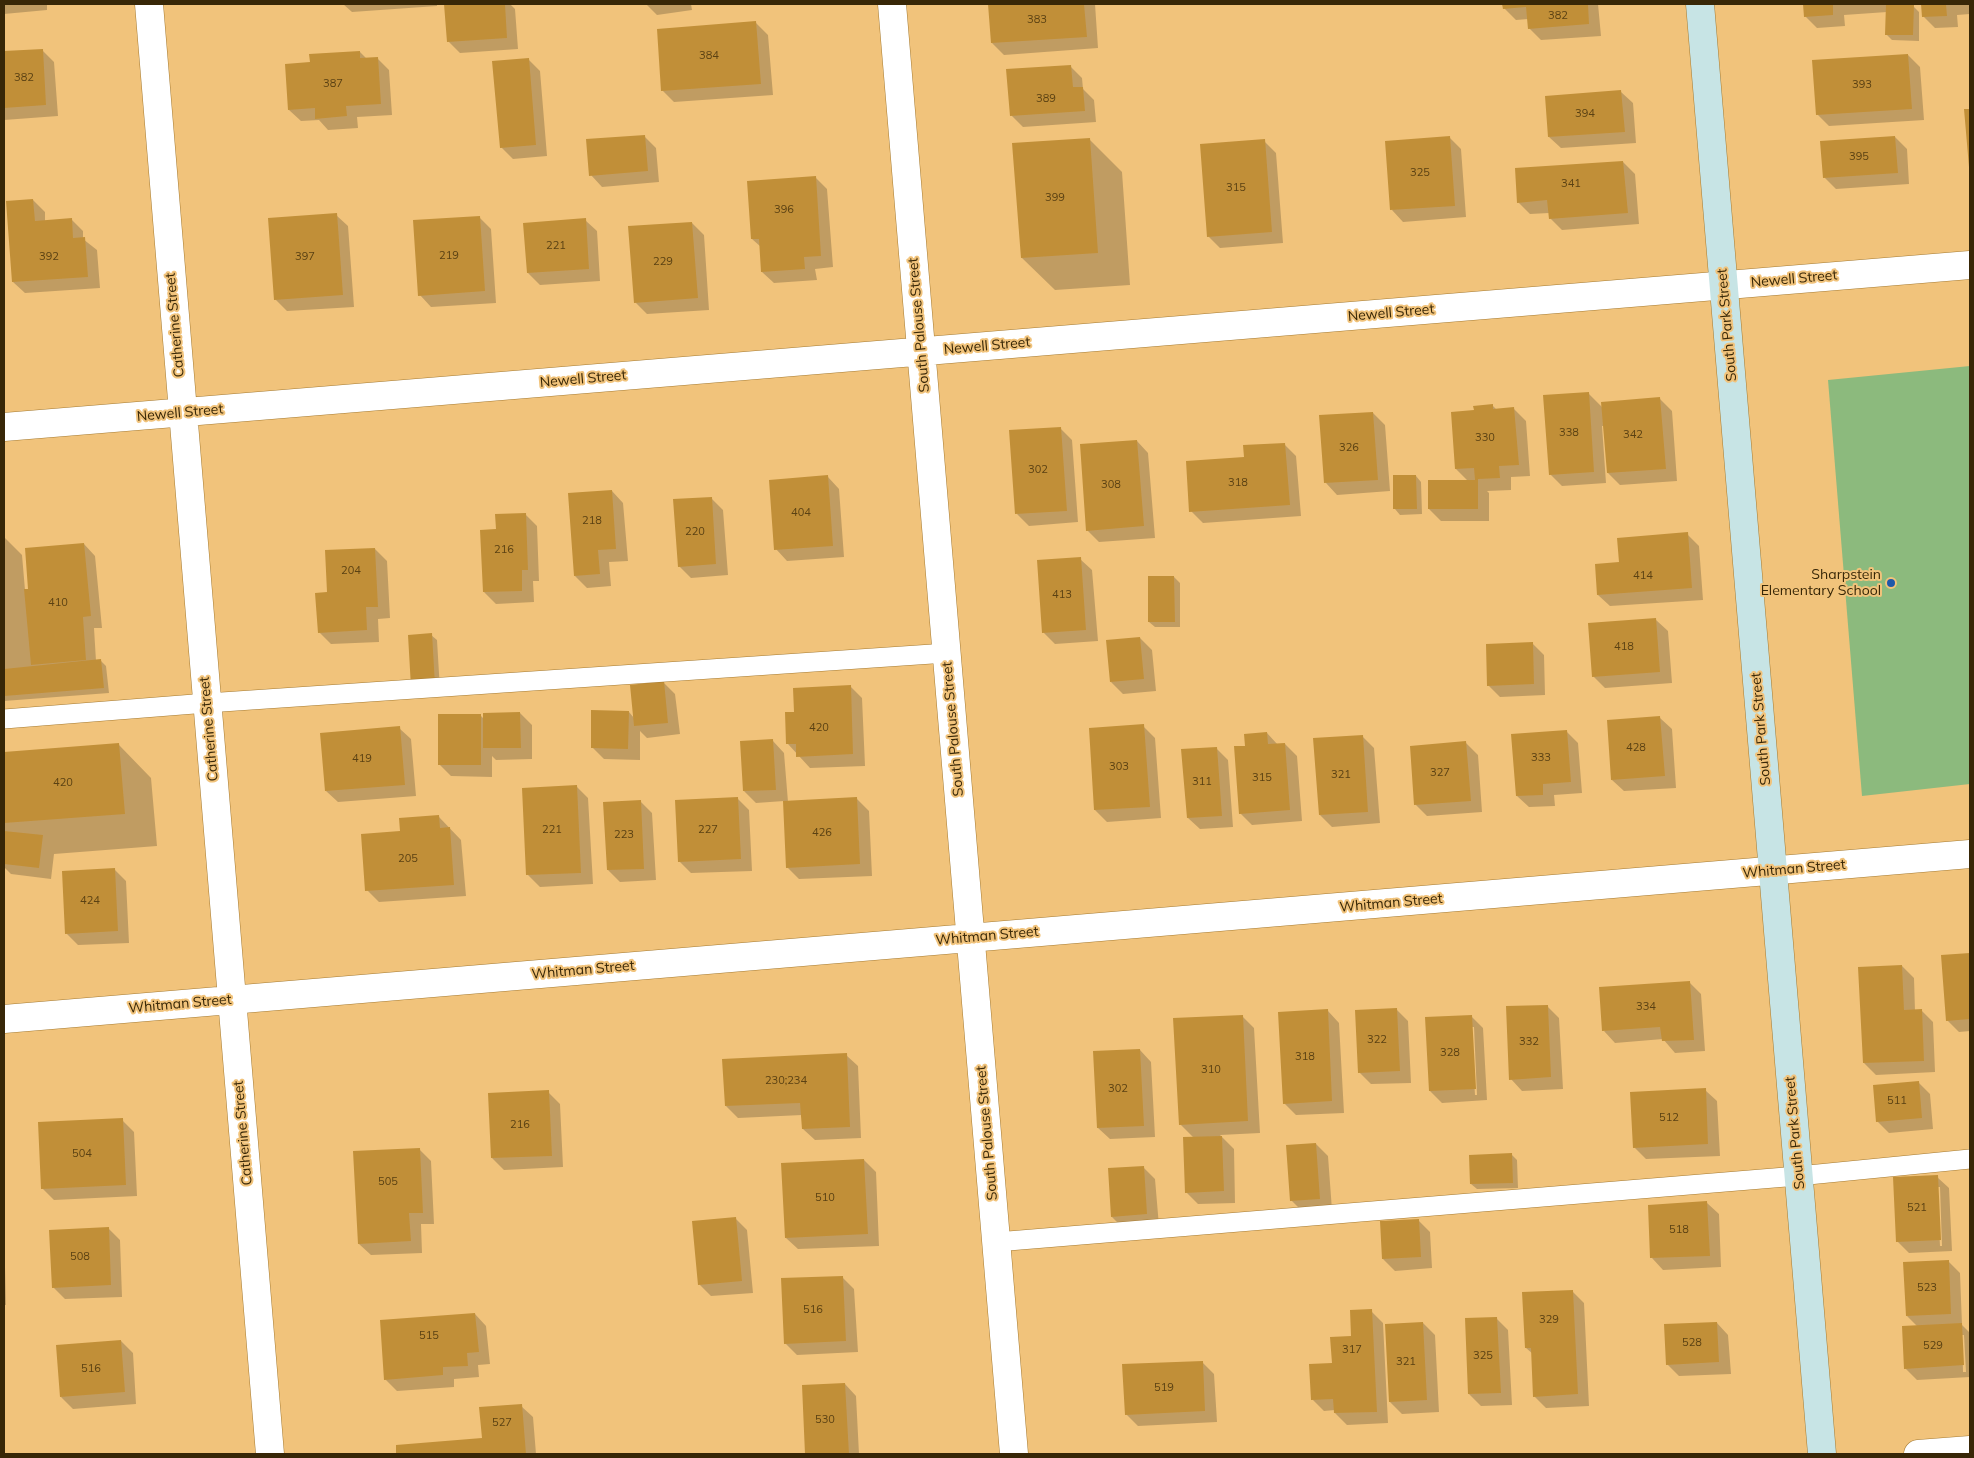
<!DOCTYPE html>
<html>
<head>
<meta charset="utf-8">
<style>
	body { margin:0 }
	#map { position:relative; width:1974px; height:1458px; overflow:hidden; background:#f1c37b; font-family:Mulish,sans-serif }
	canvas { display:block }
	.frame { position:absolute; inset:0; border:5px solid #382707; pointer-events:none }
</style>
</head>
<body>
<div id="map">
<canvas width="1974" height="1458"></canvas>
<div class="frame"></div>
</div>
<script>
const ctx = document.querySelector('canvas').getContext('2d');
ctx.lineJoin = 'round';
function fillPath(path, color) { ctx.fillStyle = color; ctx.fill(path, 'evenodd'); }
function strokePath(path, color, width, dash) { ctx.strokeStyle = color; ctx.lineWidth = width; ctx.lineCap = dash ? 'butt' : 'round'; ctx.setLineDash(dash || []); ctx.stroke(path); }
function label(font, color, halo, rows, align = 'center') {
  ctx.font = font + ' Mulish,sans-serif'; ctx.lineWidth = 4; ctx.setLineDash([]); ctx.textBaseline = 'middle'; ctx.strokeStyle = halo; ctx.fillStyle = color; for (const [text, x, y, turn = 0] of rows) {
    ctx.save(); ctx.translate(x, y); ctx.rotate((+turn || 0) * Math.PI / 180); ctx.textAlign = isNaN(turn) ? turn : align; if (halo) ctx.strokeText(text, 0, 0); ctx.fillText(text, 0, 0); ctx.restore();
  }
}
const green = new Path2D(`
	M1970,366v418l-108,12 -34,-416z`);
const shadow = new Path2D(`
	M4,4h43v6l-43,4z
	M343,4h94v2l-85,6z
	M446,4h64l5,5 3,40 -58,4 -12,-12z
	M646,4h45l1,6 -35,5z
	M989,4h106l3,44 -94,7 -12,-12z
	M1504,4h94l3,32 -60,4 -12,-12 -1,-9 -12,1 -12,-12z
	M1805,4h89v2l20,1 5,5v29l-27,-1 -6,-6 1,-22 -43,3 1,11 -28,2 -12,-12z
	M1923,4h47v10l-13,1 1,12 -23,1 -11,-11z
	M756,23l12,12 5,60 -99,7 -12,-12z
	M42,50l12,12 4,54 -54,4v-67z
	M360,52l7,7 10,-1 12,12 3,45 -35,2 1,11 -30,2 -9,-10 -18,1 -12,-11 22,-47z
	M1908,55l12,12 4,53 -95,6 -12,-12z
	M528,59l12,12 7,85 -34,3 -12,-12z
	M1070,66l12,12 1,11 11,11 2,22 -73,5 -12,-12z
	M1621,92l12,11 3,40 -75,5 -12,-11z
	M1966,110h4v59z
	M644,136l12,12 3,34 -57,5 -11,-12z
	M1449,137l12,12 5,68 -63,5 -11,-12z
	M1895,137l12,12 2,35 -73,5 -12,-12z
	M1089,139l33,33 8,113 -75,5 -33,-32z
	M1264,141l12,12 7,90 -63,5 -12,-12z
	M1623,162l12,12 4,50 -77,6 -12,-12 -1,-5 -19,1 -12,-12z
	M815,177l12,12 6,78 -18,2 2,11 -43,3 -12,-11 -1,-25 -9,-8z
	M33,200l12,12v9l26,-2 12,12v8l14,11 3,38 -75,5 -12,-11z
	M336,215l12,11 6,81 -67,4 -12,-12z
	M479,217l12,12 5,74 -65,4 -11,-12z
	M585,220l12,11 3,50 -60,4 -12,-12z
	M692,223l12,12 5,75 -62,4 -12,-12z
	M1588,393l15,15 57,-9 12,12 5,70 -57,4 -12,-12 -4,-47h-2l4,57 -44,3 -12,-12z
	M1492,405l5,5 17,-1 12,12 4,55 -19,1v13l-24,1 2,2v28h-48l-12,-12 39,-28 -12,-12 19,-58z
	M1373,413l12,12 5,66 -53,4 -11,-12 -5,-67z
	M1060,428l12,12 6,82 -49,4 -12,-12z
	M1137,441l11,12 7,85 -56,4 -12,-12z
	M1284,444l12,12 5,60 -98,7 -12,-12 54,-53z
	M1416,476l5,6 1,32 -22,1 -5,-6z
	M828,477l11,12 5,68 -57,4 -11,-12z
	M612,491l11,12 5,58 -19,1 2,24 -24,2 -12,-12z
	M711,498l12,12 5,65 -37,3 -12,-12z
	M525,514l12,12 2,55h-6l1,21 -38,2 -12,-12 13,-62z
	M1687,534l12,12 4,54 -93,6 -12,-11 22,-32z
	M4,537l18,18 3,35h4l55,-46 11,12 7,72h-8l2,33h5l5,5 3,27 -105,8z
	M375,549l12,12 3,57 -12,1 1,23 -48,2 -12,-12z
	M1080,559l12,11 6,71 -43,3 -12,-12z
	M1174,577l6,6v44h-25l-6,-5z
	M1656,620l12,11 4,52 -67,5 -12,-12z
	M431,635l6,5 3,50 -22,2z
	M1140,638l12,12 4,41 -33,3 -12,-12z
	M1532,643l12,12 1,40 -45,2 -12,-12z
	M663,682l12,12 5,40 -33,4 -7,-7v29l-36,-1 -12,-12 37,-35 5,6z
	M850,686l12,12 3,68 -55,2 -22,-24 8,-31z
	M520,713l12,12v34l-36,1 -4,-4v21l-41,-1 -12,-12 42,-48 3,3z
	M1660,718l12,11 4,59 -52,3 -12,-11z
	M1143,726l12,12 6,80 -54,4 -12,-12 -5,-81z
	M399,728l12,11 5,57 -78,6 -12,-11z
	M1566,731l12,12 4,50 -28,2 1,11 -26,1 -12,-11z
	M1267,733l11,12 7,-1 12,12 5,65 -50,4 -12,-12 6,-66z
	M1362,736l12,12 6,75 -48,4 -12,-12z
	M773,741l11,12 4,49 69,-3 12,12 3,65 -73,3 -12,-12 -3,-66 -28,2 -12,-12z
	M1466,743l12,12 4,57 -55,4 -12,-12z
	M119,745l32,33 6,68 -103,8 -3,25 -40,-5 -7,-7v-113z
	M1216,748l12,12 5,67 -33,2 -12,-11z
	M577,787l11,11 5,86 -53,3 -12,-12z
	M737,798l12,12 3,61 -61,2 -12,-12z
	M640,801l12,12 4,67 -36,2 -12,-12z
	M439,817l22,23 5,56 -87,6 -12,-12 35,-58z
	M114,869l12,12 3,62 -51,2 -12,-12z
	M1970,954v77l-11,1 -12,-12 -5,-64z
	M1902,966l12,12 1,33 6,-1 12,12 2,50 -59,3 -12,-12z
	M1689,982l12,12 4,57 -30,2 -12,-14 -48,4 -11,-12z
	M1547,1006l12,12 4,71 -41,2 -11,-12z
	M1396,1009l12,12 3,62 -40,1 -12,-12z
	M1328,1011l11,12 5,90 -48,2 -12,-12z
	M1242,1016l12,12 6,105 -40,2 14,14 1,54 -37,1 -12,-12 8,-54 -14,-14z
	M1471,1016l12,12 4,72 -45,3 -12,-12zM1471,1027h3l3,68h-2z
	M1140,1050l11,12 4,75 -45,2 -12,-11z
	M846,1055l12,11 3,72 -46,2 -12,-11 -1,-14 -64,3 -12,-12z
	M1918,1082l12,12 3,35 -44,4 -12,-12z
	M1705,1090l12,11 3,55 -74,3 -12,-12z
	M548,1092l12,12 3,63 -59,3 -12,-12z
	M122,1120l12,12 3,64 -83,4 -12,-12z
	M1316,1144l12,12 4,54 -29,2 -12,-12z
	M419,1149l12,12 3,63h-13l1,29 -51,2 -12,-11z
	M1511,1154l6,6 1,28 -41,1 -6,-5z
	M864,1160l12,12 3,74 -81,3 -12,-11z
	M1143,1167l12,12 4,47 -35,3 -12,-12z
	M1937,1177l12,11 3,63 -43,2 -12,-12zM1937,1187h3l2,59h-2z
	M1707,1203l12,11 2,53 -58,3 -11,-12z
	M735,1218l12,12 6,63 -42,3 -12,-12z
	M1418,1220l12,12 2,36 -37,3 -12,-12z
	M108,1228l12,12 2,57 -57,2 -12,-12z
	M1948,1261l12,12 2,52 8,8v44l-53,3 -12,-12 13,-41 -11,-11zM1962,1335h2l2,37h-3z
	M4,1266l1,1 1,38h-2z
	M842,1277l12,12 4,63 -61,3 -12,-12z
	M1572,1291l12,12 5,103 -43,2 -12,-12 -1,-42 -7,-6z
	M1371,1311l12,12 5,100 -41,2 -12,-12v-3l-11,1 -12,-12 21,-35z
	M475,1314l11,12 4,38 -12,1 1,12 -25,2v8l-57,4 -12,-12z
	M1496,1318l12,12 4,75 -31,1 -12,-12z
	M1423,1323l12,12 4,77 -37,2 -12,-12z
	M1717,1323l11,12 3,39 -52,2 -12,-12z
	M121,1341l12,12 3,51 -63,5 -12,-12z
	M1202,1362l12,12 3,48 -79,4 -12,-12z
	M845,1384l11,12 3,58h-53l-3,-68z
	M521,1406l12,11 3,37h-138l-1,-8 86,-7z`);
const building = new Path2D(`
	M444,4h61l2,34 -60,4z
	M988,4h96l3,33 -96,6z
	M1502,4h86l1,20 -61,5 -2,-22 -23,2z
	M1803,4h30v11l-29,2z
	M1886,4l28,1 -1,30h-28z
	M1921,4h25l1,12 -25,1z
	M756,21l5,63 -100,7 -4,-62z
	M43,49l3,56 -42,3v-57z
	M360,51v7l18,-1 3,47 -35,2 1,10 -32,3v-11l-27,2 -3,-46 25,-2 -1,-8z
	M1908,54l4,55 -96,6 -4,-55z
	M529,58l7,87 -36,3 -8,-87z
	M1071,65l2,22h10l2,24 -75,5 -4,-47z
	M1621,90l4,42 -77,5 -3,-41z
	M1964,109h6v58h-1z
	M645,135l3,36 -59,5 -3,-37z
	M1450,136l5,70 -65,4 -5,-69z
	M1895,136l3,37 -75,5 -3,-37z
	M1090,138l8,115 -77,5 -9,-115z
	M1265,139l7,93 -65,5 -7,-93z
	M1623,161l5,52 -79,6 -2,-19 -30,3 -2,-35z
	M816,176l5,80 -17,1 1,12 -44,3 -2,-33h-8l-4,-58z
	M33,199l2,22 37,-3 1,20 12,-1 3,40 -76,5 -6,-81z
	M337,213l6,82 -69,5 -6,-82z
	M480,216l5,75 -67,5 -5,-76z
	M586,218l3,51 -62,4 -4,-50z
	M692,222l6,76 -64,5 -6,-77z
	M1589,392l5,80 -45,3 -6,-80z
	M1660,397l6,72 -59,4 -6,-71z
	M1493,404v5l21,-2 5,58 -20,1 1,12 -22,1v30h-50v-29h47l-1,-12 -19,1 -4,-57 23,-2 -1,-4z
	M1373,412l5,68 -54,3 -5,-68z
	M1061,427l6,84 -52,3 -6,-84z
	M1137,440l7,86 -58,5 -6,-87z
	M1285,443l5,62 -101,7 -3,-51 58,-4 -1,-12z
	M828,475l5,71 -59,4 -5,-70z
	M1393,475h23l1,34h-24z
	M612,490l4,59 -18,1 2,24 -26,2 -6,-83z
	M712,497l4,67 -38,3 -5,-68z
	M526,513l2,57h-6v21l-39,1 -3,-62 16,-1 -1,-15z
	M1688,532l4,56 -95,7 -2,-31 24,-2 -2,-24z
	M84,543l7,73 -8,1 3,43 -55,5 -7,-76h4l-3,-41z
	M375,548l3,59h-12l1,23 -49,3 -3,-40 12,-1 -2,-42z
	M1081,557l5,73 -44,3 -5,-73z
	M1148,576h26l1,46h-27z
	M1656,618l4,54 -68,5 -4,-54z
	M432,633l3,52 -24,2 -3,-52z
	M1140,637l4,42 -34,3 -4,-42z
	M1533,642l1,42 -47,2 -1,-42z
	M101,659l3,29 -100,8v-27z
	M664,681l4,42 -34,3 -4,-41z
	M851,685l2,69 -57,3v-13h-10l-1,-32h9l-1,-24z
	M591,710l38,1 -1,38 -37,-1z
	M520,712l1,36h-38v-35z
	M438,714h43v51h-43z
	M1660,716l5,60 -54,4 -4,-60z
	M1144,724l6,83 -56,3 -5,-82z
	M400,726l5,59 -80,6 -5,-58z
	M1567,730l4,52 -28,2v11l-27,1 -5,-62z
	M1267,732l1,12 17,-1 5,67 -51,4 -5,-68h11l-1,-12z
	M1363,735l5,77 -49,3 -6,-77z
	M773,739l3,51 -33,1 -3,-50z
	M1466,741l5,60 -57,4 -4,-59z
	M119,743l6,71 -121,9v-71z
	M1217,747l5,69 -35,2 -6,-69z
	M577,785l4,88 -55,2 -4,-87z
	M738,797l3,62 -63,3 -3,-62z
	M857,797l3,67 -74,4 -3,-67z
	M641,800l3,69 -37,1 -4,-68z
	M439,815l1,13 10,-1 4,58 -89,6 -4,-57 39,-3 -1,-13z
	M4,831l39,4 -4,33 -35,-4z
	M115,868l3,63 -53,3 -3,-63z
	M1970,953v66l-24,2 -5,-66z
	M1902,965l2,45 18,-1 2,52 -61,2 -5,-96z
	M1690,981l4,59 -32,1 -2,-14 -58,4 -3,-44z
	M1548,1005l3,72 -42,3 -3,-74z
	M1397,1008l3,63 -42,2 -3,-63z
	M1328,1009l4,92 -49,3 -5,-92z
	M1243,1015l5,106 -69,4 -6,-107z
	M1472,1015l4,74 -47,2 -4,-74z
	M1140,1049l4,77 -47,2 -4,-77z
	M847,1053l3,74 -48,2 -2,-26 -75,3 -3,-47z
	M1919,1081l3,37 -46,4 -3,-37z
	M1706,1088l2,56 -75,4 -3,-56z
	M549,1090l3,66 -61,2 -3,-65z
	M123,1118l3,67 -85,4 -3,-67z
	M1222,1136l2,55 -39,2 -2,-56z
	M1316,1143l4,56 -30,2 -4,-56z
	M420,1148l3,65h-14l2,28 -53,3 -5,-93z
	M1512,1153l1,30 -43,1 -1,-29z
	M864,1159l4,75 -83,4 -4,-75z
	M1144,1166l3,48 -36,3 -3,-49z
	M1938,1175l3,65 -45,2 -3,-65z
	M1707,1201l3,55 -60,2 -2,-53z
	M736,1217l6,64 -44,4 -6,-64z
	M1419,1219l2,38 -39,2 -2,-38z
	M109,1227l2,58 -59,3 -3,-58z
	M1949,1260l2,54 -45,2 -3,-54z
	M843,1276l3,65 -62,3 -3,-66z
	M1573,1290l5,104 -45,3 -2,-49h-6l-3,-56z
	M1372,1309l5,103 -43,1 -1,-14 -22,1 -2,-36 23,-1 -2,-26 21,-1 -1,-26z
	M475,1313l4,39 -12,1 1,13 -25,1v8l-59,5 -4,-60z
	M1497,1317l4,76 -33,1 -3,-76z
	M1423,1322l4,78 -38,2 -4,-78z
	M1717,1322l2,40 -53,3 -2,-41z
	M1962,1323l2,42 -60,4 -2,-43z
	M121,1340l4,52 -65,5 -4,-52z
	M1203,1361l2,50 -80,4 -3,-51z
	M845,1383l4,71h-44l-3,-69z
	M522,1404l4,50h-130v-9l86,-7 -3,-31z`);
const lane = new Path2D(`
	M4,719l203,-16 740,-50
	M996,1242l802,-66 172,-17`);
const street = new Path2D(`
	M149,4l121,1450
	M892,4l122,1450
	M4,427l1966,-162
	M4,1019l1966,-165
	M1918,1454l52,-4`);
const secondary = new Path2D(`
	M1700,4l122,1450`);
const markers = [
	[1891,583,5,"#1f58aa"]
];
const numberNames = [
	["382",1558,16],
	["383",1037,20],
	["384",709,56],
	["382",24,78],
	["387",333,84],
	["393",1862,85],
	["389",1046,99],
	["394",1585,114],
	["395",1859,157],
	["325",1420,173],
	["341",1571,184],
	["315",1236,188],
	["399",1055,198],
	["396",784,210],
	["221",556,246],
	["219",449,256],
	["392",49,257],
	["397",305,257],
	["229",663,262],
	["338",1569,433],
	["342",1633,435],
	["330",1485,438],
	["326",1349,448],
	["302",1038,470],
	["318",1238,483],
	["308",1111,485],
	["404",801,513],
	["218",592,521],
	["220",695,532],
	["216",504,550],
	["204",351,571],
	["414",1643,576],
	["413",1062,595],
	["410",58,603],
	["418",1624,647],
	["420",819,728],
	["428",1636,748],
	["333",1541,758],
	["419",362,759],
	["303",1119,767],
	["327",1440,773],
	["321",1341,775],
	["315",1262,778],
	["311",1202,782],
	["420",63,783],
	["221",552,830],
	["227",708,830],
	["426",822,833],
	["223",624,835],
	["205",408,859],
	["424",90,901],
	["334",1646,1007],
	["322",1377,1040],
	["332",1529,1042],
	["328",1450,1053],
	["318",1305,1057],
	["310",1211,1070],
	["230;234",786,1081],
	["302",1118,1089],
	["511",1897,1101],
	["512",1669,1118],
	["216",520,1125],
	["504",82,1154],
	["505",388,1182],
	["510",825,1198],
	["521",1917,1208],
	["518",1679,1230],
	["508",80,1257],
	["523",1927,1288],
	["516",813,1310],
	["329",1549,1320],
	["515",429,1336],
	["528",1692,1343],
	["529",1933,1346],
	["317",1352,1350],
	["325",1483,1356],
	["321",1406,1362],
	["516",91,1369],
	["519",1164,1388],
	["530",825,1420],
	["527",502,1423]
];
const streetNames = [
	["Newell Street",1794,279,-5],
	["Newell Street",1391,313,-5],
	["Catherine Street",175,325,-95],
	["South Palouse Street",919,325,-95],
	["South Park Street",1727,325,-95],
	["Newell Street",987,346,-5],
	["Newell Street",583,379,-5],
	["Newell Street",180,413,-5],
	["Catherine Street",209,729,-95],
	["South Palouse Street",953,729,-95],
	["South Park Street",1761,729,-95],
	["Whitman Street",1794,869,-5],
	["Whitman Street",1391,903,-5],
	["Whitman Street",987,936,-5],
	["Whitman Street",583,970,-5],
	["Whitman Street",180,1004,-5],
	["Catherine Street",243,1133,-95],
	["South Palouse Street",987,1133,-95],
	["South Park Street",1795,1133,-95]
];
const poiNames = [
	["Sharpstein",1881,575],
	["Elementary School",1881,591]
];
fillPath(green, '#8cba7d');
fillPath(shadow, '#0003');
fillPath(building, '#c18f38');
strokePath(lane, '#a57a30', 20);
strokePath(street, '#a57a30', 29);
strokePath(secondary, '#a57a30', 29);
strokePath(lane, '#fff', 19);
strokePath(street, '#fff', 28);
strokePath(secondary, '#c7e4e5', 28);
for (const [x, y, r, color] of markers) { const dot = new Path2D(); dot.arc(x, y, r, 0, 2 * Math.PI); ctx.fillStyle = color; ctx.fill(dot); strokePath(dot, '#f1c37b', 2); }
label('11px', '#5a4113', null, numberNames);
label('14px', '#382707', '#f1c37b', streetNames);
label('14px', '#382707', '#f1c37b', poiNames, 'right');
</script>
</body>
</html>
